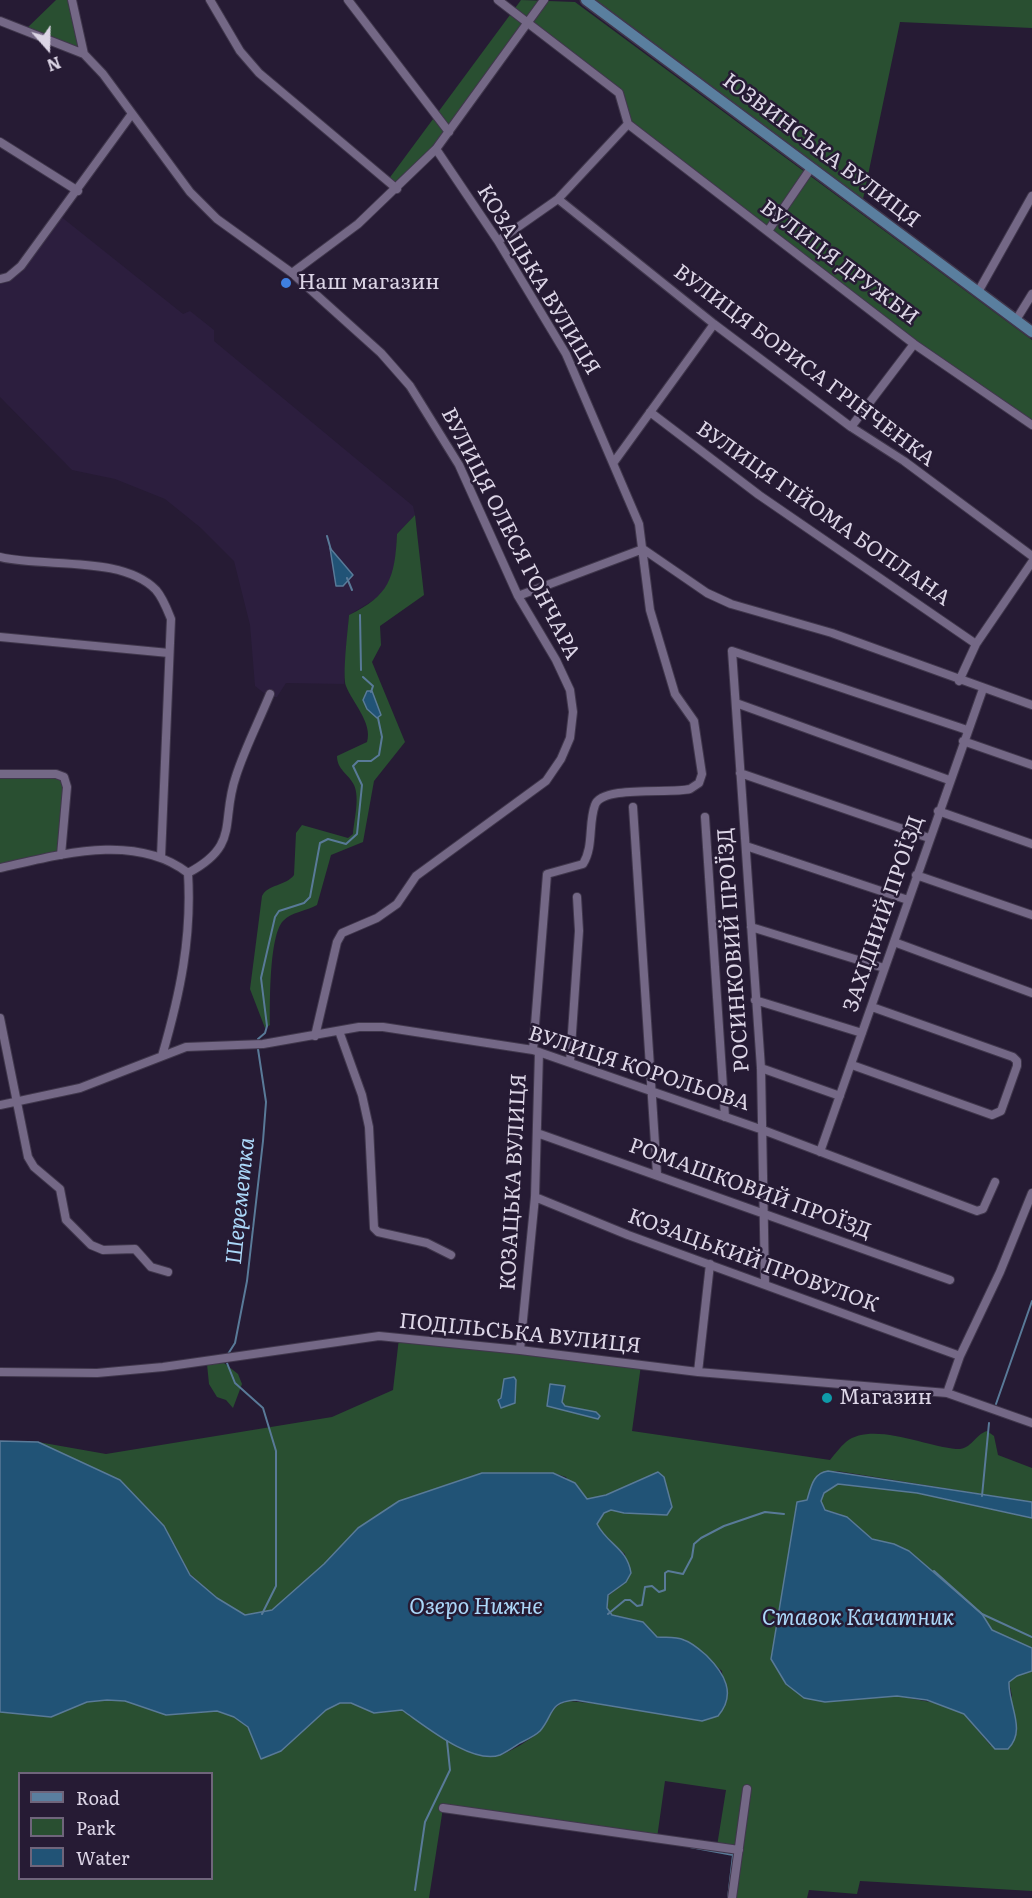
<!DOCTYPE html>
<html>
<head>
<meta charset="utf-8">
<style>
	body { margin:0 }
	#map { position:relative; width:1032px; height:1898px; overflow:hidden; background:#261b34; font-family:Literata,serif }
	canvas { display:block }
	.legend { position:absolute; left:18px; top:1772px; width:195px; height:108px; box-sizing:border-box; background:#261b34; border:2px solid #6f657b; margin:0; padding:8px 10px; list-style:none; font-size:18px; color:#dcd5e6 }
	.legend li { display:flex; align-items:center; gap:12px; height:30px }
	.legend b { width:30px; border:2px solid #6f657b }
	.north { position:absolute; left:18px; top:18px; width:60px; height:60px; -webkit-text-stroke:4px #261b34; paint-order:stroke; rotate:160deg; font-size:16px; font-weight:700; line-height:24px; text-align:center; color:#dcd5e6 }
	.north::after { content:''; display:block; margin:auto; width:21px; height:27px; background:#dcd5e6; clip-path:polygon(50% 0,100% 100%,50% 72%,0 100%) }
</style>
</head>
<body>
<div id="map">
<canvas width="1032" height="1898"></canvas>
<ul class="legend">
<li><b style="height:8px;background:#5a7f9f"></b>Road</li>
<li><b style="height:16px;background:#294f31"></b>Park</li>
<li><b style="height:16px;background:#215376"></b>Water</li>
</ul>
<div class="north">N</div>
</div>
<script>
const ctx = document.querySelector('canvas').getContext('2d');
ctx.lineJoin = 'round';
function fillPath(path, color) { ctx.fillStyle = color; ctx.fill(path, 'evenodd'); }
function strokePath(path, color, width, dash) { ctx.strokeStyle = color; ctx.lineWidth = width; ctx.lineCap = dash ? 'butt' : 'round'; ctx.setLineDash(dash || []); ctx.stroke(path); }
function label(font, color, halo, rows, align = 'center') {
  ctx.font = font + ' Literata,serif'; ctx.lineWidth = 5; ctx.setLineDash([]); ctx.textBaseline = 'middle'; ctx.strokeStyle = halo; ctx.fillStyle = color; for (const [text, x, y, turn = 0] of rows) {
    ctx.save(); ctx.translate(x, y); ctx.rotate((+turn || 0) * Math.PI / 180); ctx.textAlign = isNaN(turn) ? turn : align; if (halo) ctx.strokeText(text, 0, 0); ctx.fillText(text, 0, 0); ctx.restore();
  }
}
const built = new Path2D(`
	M59,215l124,99 7,-3 24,19v11l199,165 2,9 -18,19 -1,26 -5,20 -9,15 -33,20 -5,69 -58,-1 -9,14h-8l-14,-11 -5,-61 -16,-64 -33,-33 -36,-29 -50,-20 -43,-9 -72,-73v-118l8,-2z`);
const green = new Path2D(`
	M56,0h16l12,54 -60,-23z
	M521,0l54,2 457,338v85l-118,-81 -286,-220 -9,-31 -91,-70 -79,109 -52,57 -9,-9z
	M596,0h436v28l-132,-6 -37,177z
	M415,515l9,80 -44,31 1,19 -9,17 33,80 -31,39 -11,61 -32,13 -14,50c-10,6 -26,7 -34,16 -14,15 -13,83 -13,104l-5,3 -15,-39 12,-93c6,-12 24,-10 32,-21l2,-42 6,-8 46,13 5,-4c1,-14 7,-36 1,-49 -5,-11 -17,-15 -17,-29l30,-14c6,-19 -15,-40 -21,-56 -4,-10 2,-57 3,-71 40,-19 46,-37 48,-81z
	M0,774l64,3 -3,78 -61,13z
	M399,1338l242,27 -9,66 198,29c5,-6 10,-13 16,-18 26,-21 81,5 110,7 16,1 18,-14 31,-18l7,5 4,19 34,13v34l-195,-31 -18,2 -12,27 -5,2 -31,157 15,25 39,18 72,-6 50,9 17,9 27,32 21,-50 -3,-14 8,-6 15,-5v220l-172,-10 -3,13 -48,-4 -2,8h-75l7,-48 -22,-4 9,-56 -61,-9 -8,57 -214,-30 -14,90h-429v-186l51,5 36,-15 20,-2 18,1 41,14 51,-4 17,6 14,10 14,32 19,-8 45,-41 14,-7h11l23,10 28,-3c23,16 62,45 91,46 11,1 36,-16 45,-23 13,-12 11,-28 31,-32l149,15c11,-13 5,-29 4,-45l-36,-31 -29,-3 -14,-15 -31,-7 -4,-3v-16l18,-14 -1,-28 -22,-19 -37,-58 -13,-4h-71l-124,55 -34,36 -52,47 -27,4 -28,-17 -27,-24 -26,-48 -44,-46 -82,-38 68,12 226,-37 61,-27zM20,1774h192v104h-192z
	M224,1363l14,11 4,10 -9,24 -7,-8 -9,-3 -8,-13 -2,-20z
	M838,1484l79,9 115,25v130l-40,-18 -10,-16 -69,-60 -13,-8 -28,-7 -20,-18 -12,-7 -15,-4 -4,-9 3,-8z`);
const water = new Path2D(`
	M330,548l23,27 -10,11h-7z
	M367,691h5l9,24 -4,3 -10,-9 -4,-9z
	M514,1377l2,3 -1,23 -14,5 -3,-8 3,-2 3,-19z
	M550,1384l15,2 -3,16 3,4 31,6 4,4 -2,3 -51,-13z
	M0,1441l38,1 82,38 44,46 26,49 27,23 28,17 27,-5 52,-46 34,-36 41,-27 83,-28h71l22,10 12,16 19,-4 52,-23 6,5 8,30 -5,8 -43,-2 -13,-3 -7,3 -7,11c11,21 30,24 34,49l-5,9 -18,13 -1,13 5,7 31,7 14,15c9,1 18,-1 27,3 9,3 16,10 23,16 17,17 30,38 11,60l-16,5 -127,-21c-27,2 -21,15 -35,31 -5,5 -14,9 -20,12 -6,4 -13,9 -20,12 -28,10 -76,-30 -98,-45l-28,3 -23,-10h-11l-14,7 -45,41 -20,8 -13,-32 -14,-10 -17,-6 -51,4 -41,-14 -18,-1 -20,2 -36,15 -51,-5z
	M828,1471l204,31v16l-115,-25 -79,-9 -14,9 -3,8 4,9 22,7 25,22 22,5 15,7 73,63 10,16 40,18v23l-15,5 -8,6c-1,23 18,48 -1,67h-13l-31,-35 -37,-14 -30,-4 -72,6 -21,-4 -18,-14 -15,-25 26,-157 10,-2c4,-13 6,-27 21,-29z`);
const stream = new Path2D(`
	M327,536l4,14
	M347,578l5,12
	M360,615l1,55
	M363,677l10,9 -2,6
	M258,1039l7,-6 2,-7 -6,-48 14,-61 4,-6 25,-8 6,-6 10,-54 8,-4 18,5 11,-10 5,-49 -9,-19 5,-5h13l8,-6 3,-18 -4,-19
	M228,1354l7,-11 12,-62 16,-140 3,-39 -8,-53
	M227,1363l8,20 28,25 13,43v135l-14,28
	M996,1404l36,-103
	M982,1496l7,-73
	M934,1571l48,43 50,23
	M608,1614l17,-14h5l7,6 5,-1 3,-18 7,-1 7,6 6,-2v-17l3,-2 15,3 9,-17 2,-13 7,-6 23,-12 41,-14 19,2
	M690,1847l43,8 -5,43
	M415,1890l10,-68 25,-52 -3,-29`);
const minor = new Path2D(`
	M72,0l12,54
	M210,0l30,51 19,22 138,116
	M348,0l101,132
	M0,21l84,33 19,20 87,118 27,27 75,54 89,80 29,33 49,79 59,131 38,64 14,30 3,22 -3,26 -9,21 -15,22 -130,95 -19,28 -20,14 -35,15 -5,9 -22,94
	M628,124l286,220 118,81
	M0,142l78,49
	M436,149l62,92 68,113 73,170 11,86 25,84 19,27 8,53 -3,9 -9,6c-20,5 -88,-4 -95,16 -7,19 -1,41 -12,59l-36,10 -14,176
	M558,199l156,125 137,103 53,34 128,95
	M768,231l43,-63
	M498,241l60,-42 70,-75 -9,-31 -121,-93
	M292,273l66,-49 78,-75 108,-149
	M0,279l8,-2 13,-11 110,-151
	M978,292l54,-96
	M1016,320l16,-26
	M650,412l109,83 217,149
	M851,427l63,-83
	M614,462l100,-138
	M0,557c45,11 122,-2 156,33 7,8 11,19 15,29l-10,238
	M518,596l125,-47 64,44 24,11 101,29 200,72
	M0,637l169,16
	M959,681l17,-37 56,-82
	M736,703l213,77
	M963,741l69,24
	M740,773l189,65
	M0,774h56l8,3 3,10 -6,68
	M633,807l24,367
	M938,811l94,33
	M705,817l20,300
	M746,846l162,54
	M0,868c59,-13 135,-36 188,5
	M916,875l116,40
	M751,927l133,41
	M894,942l138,51
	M755,1000l107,33
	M0,1018l28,139 6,10 26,22 6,31 25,25 12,5 32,-1 16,18 17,5
	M339,1031l23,64 7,32 5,101 4,4 49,11 24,12
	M162,1056c18,-62 30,-118 26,-183 53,-28 32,-51 48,-97 9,-28 23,-55 34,-82
	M570,1062l9,-131 -2,-34
	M852,1065l140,50 9,-4 16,-45v-5l-4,-4 -141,-50
	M761,1068l79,28
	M0,1105l80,-17 106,-41 77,-3 96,-17h24l150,23 230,80 214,81 6,-2 12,-27
	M537,1133l413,147
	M820,1152l163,-463
	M535,1197l93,38 332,121
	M765,1284l-4,-216 -29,-417 235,79
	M520,1350l15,-153 4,-145
	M0,1372l97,1 66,-6 216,-31 141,14 178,22 249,21 85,30
	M698,1372l12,-108
	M947,1393l13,-37 40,-84 32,-79
	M443,1808l296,42
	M732,1898l15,-109`);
const secondary = new Path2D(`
	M586,0l446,332`);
const markers = [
	[286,283,6,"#3f7fe0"],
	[827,1398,6,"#0f9aa8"]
];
const streetNames = [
	["ЮЗВИНСЬКА ВУЛИЦЯ",821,151,37],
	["ВУЛИЦЯ ДРУЖБИ",839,263,37],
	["КОЗАЦЬКА ВУЛИЦЯ",538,280,59],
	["ВУЛИЦЯ БОРИСА ГРІНЧЕНКА",804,366,37],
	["ВУЛИЦЯ ГІЙОМА БОПЛАНА",823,514,35],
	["ВУЛИЦЯ ОЛЕСЯ ГОНЧАРА",510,534,63],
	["ЗАХІДНИЙ ПРОЇЗД",884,914,-71],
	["РОСИНКОВИЙ ПРОЇЗД",734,950,-94],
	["ВУЛИЦЯ КОРОЛЬОВА",639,1069,18],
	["КОЗАЦЬКА ВУЛИЦЯ",514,1182,-87],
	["РОМАШКОВИЙ ПРОЇЗД",750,1189,20],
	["КОЗАЦЬКИЙ ПРОВУЛОК",753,1261,20],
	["ПОДІЛЬСЬКА ВУЛИЦЯ",520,1334,6]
];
const poiNames = [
	["Наш магазин",298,283],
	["Магазин",839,1398]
];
const waterNames = [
	["Шереметка",241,1201,-84],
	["Озеро Нижнє",476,1608],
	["Ставок Качатник",858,1619]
];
fillPath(built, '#2c1e3e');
fillPath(green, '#294f31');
fillPath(water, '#215376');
strokePath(water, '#597a98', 1.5);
strokePath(stream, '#597a98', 2);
strokePath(minor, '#40374c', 10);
strokePath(secondary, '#40374c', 13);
strokePath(minor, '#746886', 8);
strokePath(secondary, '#5a7f9f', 10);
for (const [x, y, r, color] of markers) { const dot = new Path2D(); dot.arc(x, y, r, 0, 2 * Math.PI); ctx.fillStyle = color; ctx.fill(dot); strokePath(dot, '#261b34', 2); }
label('21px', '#dcd5e6', '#261b34', streetNames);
label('21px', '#dcd5e6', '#261b34', poiNames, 'left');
label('italic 22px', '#abd7f8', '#261b34', waterNames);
</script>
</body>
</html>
